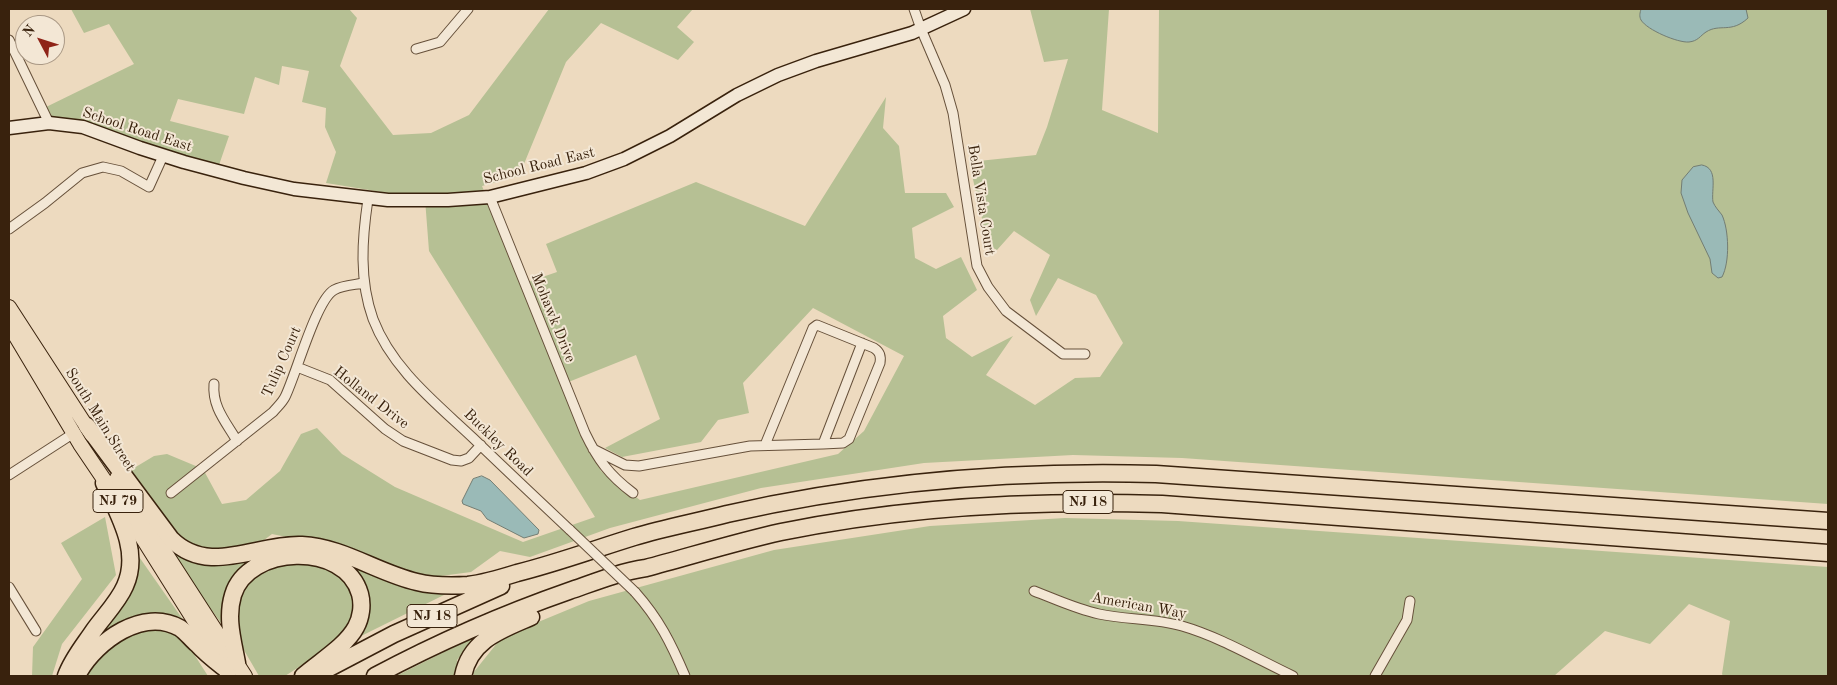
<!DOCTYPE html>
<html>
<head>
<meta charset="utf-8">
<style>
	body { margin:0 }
	#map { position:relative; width:1837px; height:685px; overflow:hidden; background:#eddabf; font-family:"Old Standard TT",serif }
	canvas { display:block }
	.frame { position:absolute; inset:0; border:10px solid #39220d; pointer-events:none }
	.north { position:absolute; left:15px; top:15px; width:50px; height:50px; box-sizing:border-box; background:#f3e7d5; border:1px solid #a99885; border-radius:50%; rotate:310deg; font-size:14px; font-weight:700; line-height:20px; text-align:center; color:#39220d }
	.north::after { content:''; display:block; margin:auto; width:18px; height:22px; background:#8f2418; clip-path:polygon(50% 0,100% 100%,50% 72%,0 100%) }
</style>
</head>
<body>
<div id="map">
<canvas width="1837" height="685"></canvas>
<div class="frame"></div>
<div class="north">N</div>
</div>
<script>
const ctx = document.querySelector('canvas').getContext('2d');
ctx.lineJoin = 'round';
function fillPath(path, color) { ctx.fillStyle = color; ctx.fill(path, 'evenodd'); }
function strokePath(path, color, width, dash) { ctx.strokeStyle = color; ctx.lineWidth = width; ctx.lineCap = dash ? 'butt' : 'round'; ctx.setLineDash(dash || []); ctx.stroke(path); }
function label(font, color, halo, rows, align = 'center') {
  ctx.font = font + ' "Old Standard TT",serif'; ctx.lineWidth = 4; ctx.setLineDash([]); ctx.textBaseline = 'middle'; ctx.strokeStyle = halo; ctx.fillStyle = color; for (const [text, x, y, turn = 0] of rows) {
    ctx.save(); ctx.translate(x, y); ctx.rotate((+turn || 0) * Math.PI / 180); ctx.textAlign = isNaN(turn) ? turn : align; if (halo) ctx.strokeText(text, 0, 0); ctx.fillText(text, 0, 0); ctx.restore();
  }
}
const green = new Path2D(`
	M71,9h278l8,9 -17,48 53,69 38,-2 38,-18 80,-106h144l-16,18 17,15 -16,18 -77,-37 -35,39 -47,114 -37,10 40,98 35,-12 -11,-28 150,-62 109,44 81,-129 -3,31 16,18 6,47h41l8,14 -42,21 3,30 21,11 25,-12 16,33 -34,26 3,22 26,19 41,-21 -27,39 49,30 40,-27 25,-1 23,-34 -27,-48 -38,-17 -22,38 -6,-16 20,-45 -36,-24 -17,19 -13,-7 -1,-20 -14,-61 67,-7 11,-28 21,-68 -24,3 -14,-53h79l-7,101 56,23 1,-124h669v495l-646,-46 -109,-3 -149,8 -163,25 -151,40 -80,29 -30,-6 -29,21 -53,7 -54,-26 -92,-19 -17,13 -49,4 -22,-6 -55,-74 25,-15 13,-2 36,15 19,35 24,-4 34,-29 21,-37 16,-6 25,26 53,33 128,55 72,-25 -166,-266 -4,-52 -99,-16 10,-31 -11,-25 1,-19 -24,-6 7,-31 -27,-5 -3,19 -24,-8 -11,37 -66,-15 -8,22 59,15 -10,29 -81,-16 -92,-26 -4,-14 92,-45 -25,-40 -25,9zM813,308l91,48 -40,75 -26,23 -198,46 -39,-29 -35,-88 70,-28 24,64 -55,29 17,9 79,-15 17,-22 31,-7 -6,-30z
	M105,517l11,58 -54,69 -10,32h-20l1,-29 49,-68 -21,-36z
	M1065,518l113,3 650,46v109h-105l-1,-2 8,-53 -41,-17 -39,40 -45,-13 -51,45h-1080l-1,-3 29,-36 87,-36 185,-51 156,-24z
	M167,548l30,14 57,-2 -27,26 -6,37z
	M135,551l51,73 -38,-11 -61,34z
	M341,559l109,33 -101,50 17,-31 -2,-29z
	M307,561l25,7 17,16 5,22 -7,22 -14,17 -48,31h-26l-18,-31 -4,-35 6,-24 23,-20z
	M171,628l19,20 18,28h-125l25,-31 28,-15z
	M476,636l-19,24v16h-61z`);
const water = new Path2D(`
	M1641,9h105l2,9c-17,16 -28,5 -42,14 -6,4 -8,9 -17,10 -11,1 -42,-12 -48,-22 -2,-4 -1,-7 0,-11z
	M1702,165c17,3 9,25 11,37 2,5 6,9 9,13 7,15 8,47 0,62l-4,1 -6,-5 -2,-14 -22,-46 -7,-20 1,-13 11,-13z
	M482,476l8,4 49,50 -1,4 -14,4 -37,-19 -6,-8 -18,-7 -1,-3 11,-22z`);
const street = new Path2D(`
	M914,9l7,20 24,56 8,28 24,153 11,21 18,24 57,43h22
	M9,40l40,83
	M416,49l24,-7 28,-33
	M490,197l95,236c13,27 24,42 48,60
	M368,199c-6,40 -9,81 5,120 19,50 63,84 100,119 32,31 64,61 97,92
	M9,229l36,-26 37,-30 21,-6 18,4 28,16 14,-31
	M297,367l33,13 55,49 18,12 49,19 9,1 8,-3 12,-13
	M214,384c-2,23 12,38 23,57
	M765,445l48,-117 4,-3 57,23c6,4 7,8 6,15l-31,76 -6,4 -20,1
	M593,449l32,16 14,1 111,-20 73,-2 39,-101
	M9,475l65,-42
	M171,493l102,-81c4,-5 9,-9 12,-15 11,-22 31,-97 49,-107 9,-5 20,-5 30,-7
	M9,587l27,44
	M1034,591c21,8 42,18 65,23 27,6 55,4 83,12 38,11 75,33 111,50
	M635,592c24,27 36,51 50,84
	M1375,676l32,-56 3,-19`);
const secondary = new Path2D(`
	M9,128l40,-5 34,4 57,21 44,14 60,16 50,11 94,11h60l42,-3 96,-24 38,-14 46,-23 67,-41 41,-20 38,-14 96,-28 52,-24`);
const primary = new Path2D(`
	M9,307l83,128
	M9,325l71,119 48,71 101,161
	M117,478l128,198`);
const highway = new Path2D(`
	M87,426l84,113c38,38 86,4 131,6 41,2 76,28 115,37 16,4 34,4 51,3 17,-2 33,-7 49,-12 40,-10 78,-24 117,-36 30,-9 62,-15 93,-23 141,-32 284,-44 429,-40l672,47
	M237,663c-4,-22 -11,-45 -4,-68 15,-50 112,-54 127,-1 3,11 1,24 -4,33 -10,19 -37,35 -53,49
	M79,672c18,-31 64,-65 101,-44 6,4 11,11 17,16 8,9 17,16 26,23
	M66,676c6,-17 18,-31 28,-46 10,-14 24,-28 31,-44 16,-35 -7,-72 -21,-103
	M314,676l80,-42 107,-48
	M375,676c62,-33 128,-62 194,-85 26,-9 50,-19 77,-23 45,-12 90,-26 135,-36 126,-26 253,-32 381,-28l666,49
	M463,676c7,-36 38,-46 68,-59`);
const streetBridge = new Path2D(`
	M570,530l65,62`);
const shields = [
	[118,501,50],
	[1088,502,50],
	[432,616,50]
];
const shieldNames = [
	["NJ 79",118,501],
	["NJ 18",1088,502],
	["NJ 18",432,616]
];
const streetNames = [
	["School Road East",137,130,18],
	["School Road East",539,166,-14],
	["Bella Vista Court",981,200,81],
	["Mohawk Drive",553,318,68],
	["Tulip Court",282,362,-66],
	["Holland Drive",371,398,38],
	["South Main Street",100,420,58],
	["Buckley Road",498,443,44],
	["American Way",1139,606,10]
];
fillPath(green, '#b6c094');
fillPath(water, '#9abab7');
strokePath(water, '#737d73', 1);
strokePath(street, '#66503a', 11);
strokePath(secondary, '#39220d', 15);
strokePath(primary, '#39220d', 16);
strokePath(highway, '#39220d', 19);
strokePath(street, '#f3e7d5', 9);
strokePath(secondary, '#f3e7d5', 12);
strokePath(primary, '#eddabf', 14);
strokePath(highway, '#eddabf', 16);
strokePath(streetBridge, '#66503a', 11, []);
strokePath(streetBridge, '#f3e7d5', 9);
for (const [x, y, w] of shields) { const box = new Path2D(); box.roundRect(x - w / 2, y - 11.5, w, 23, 4); ctx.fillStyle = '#f3e7d5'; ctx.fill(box); strokePath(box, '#39220d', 1); }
label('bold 14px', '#39220d', null, shieldNames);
label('15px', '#39220d', '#f3e7d5', streetNames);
</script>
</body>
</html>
